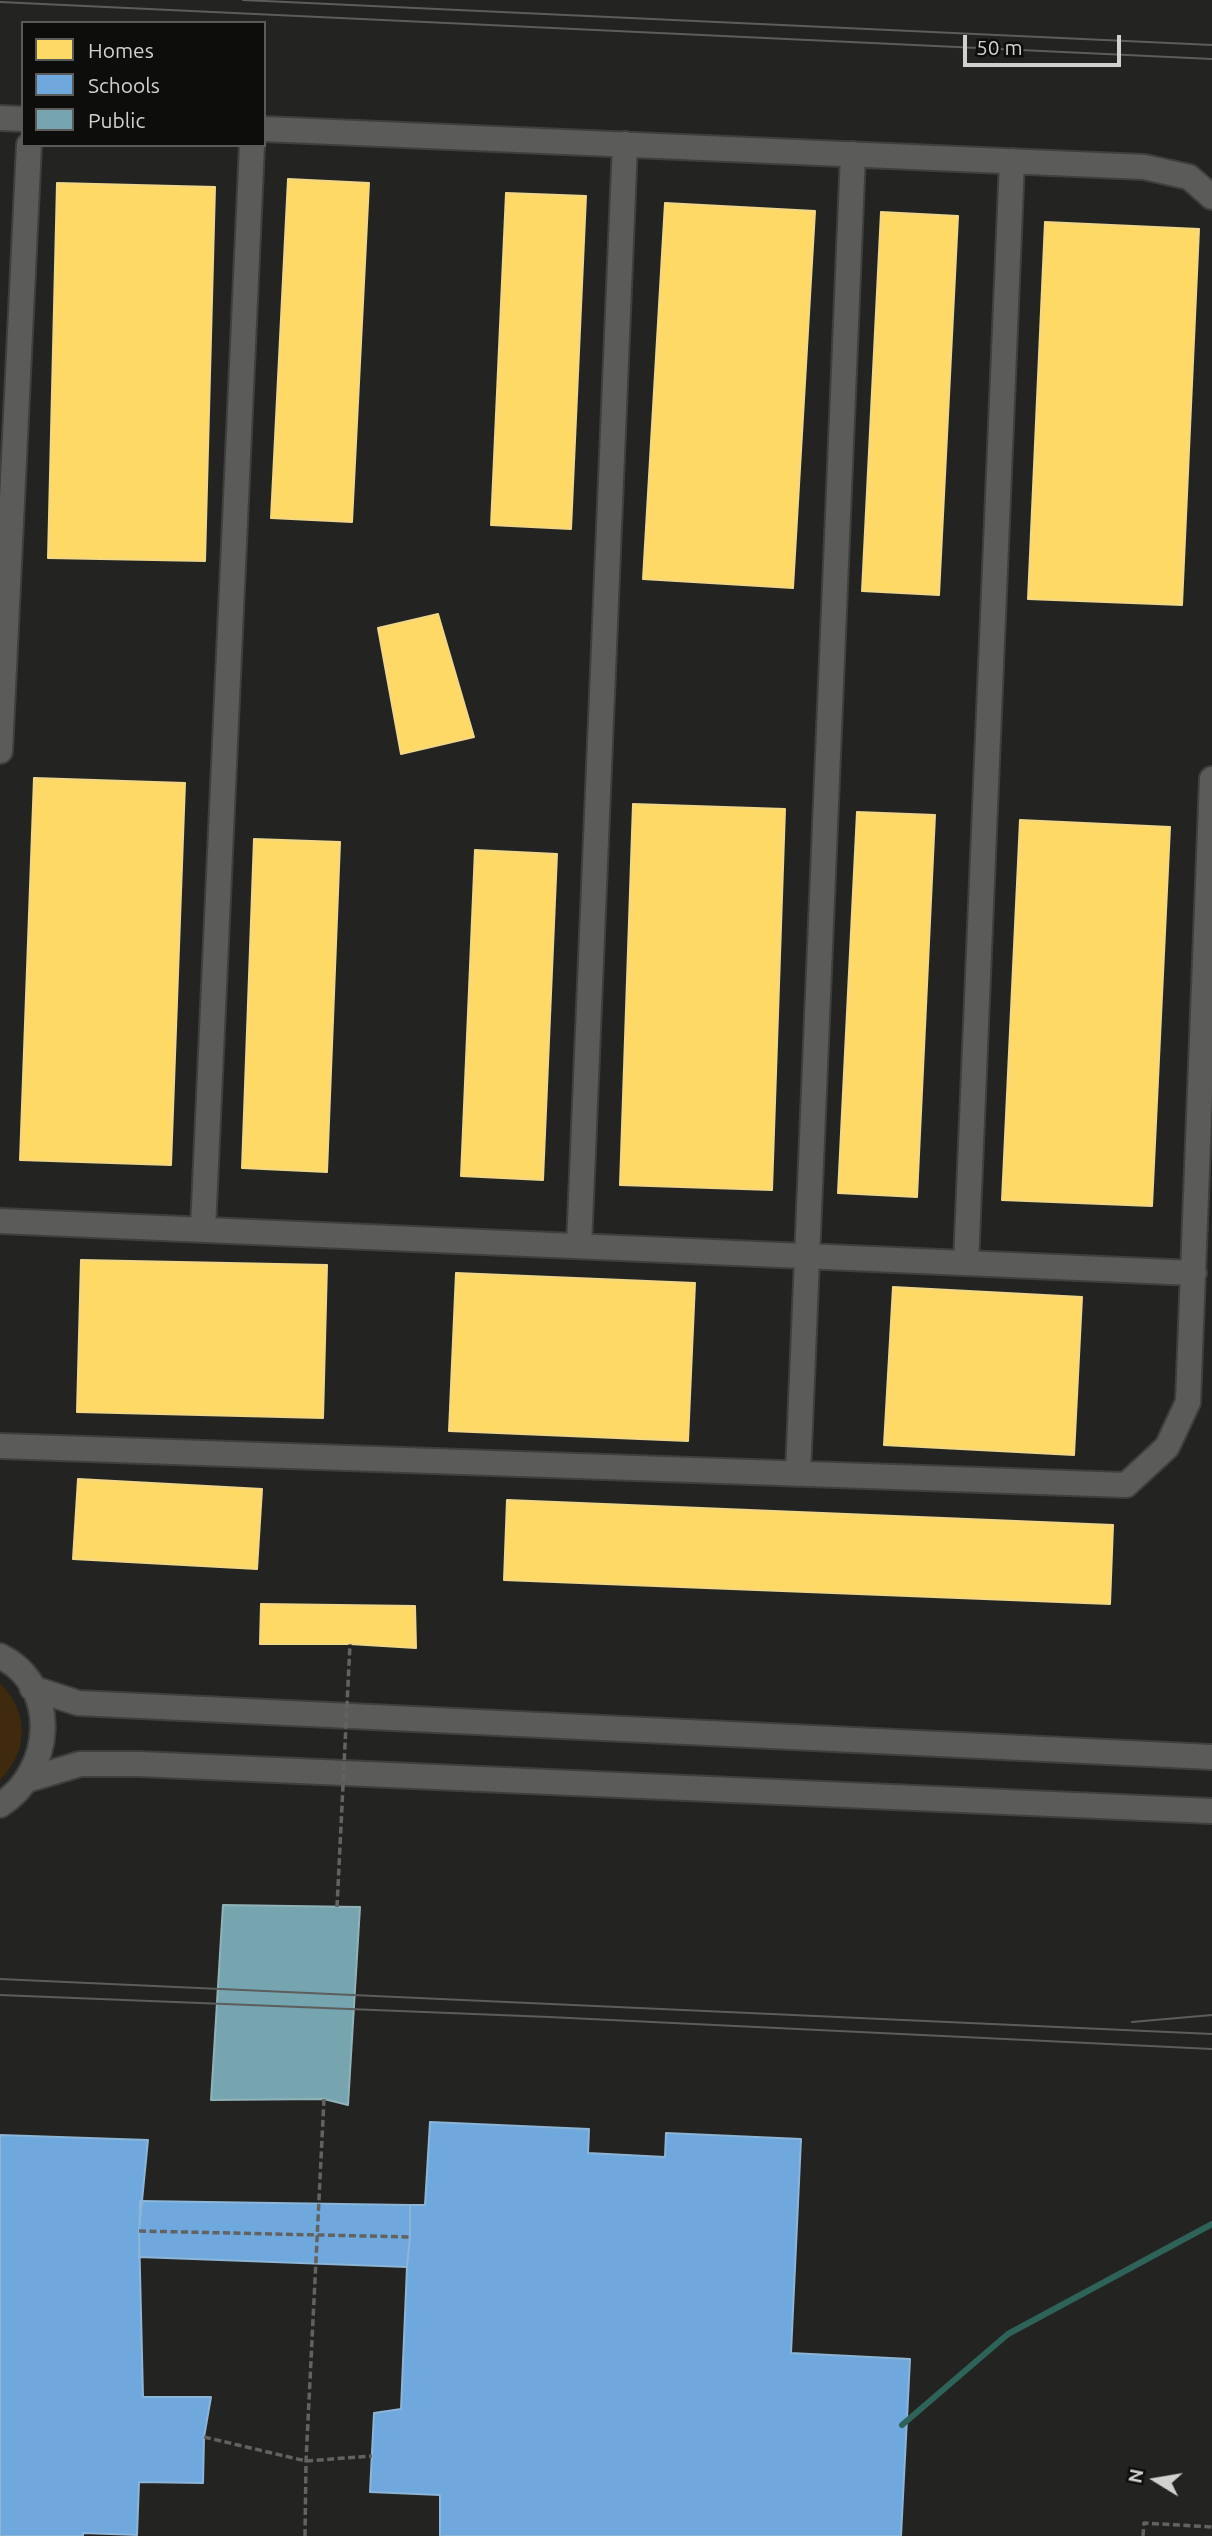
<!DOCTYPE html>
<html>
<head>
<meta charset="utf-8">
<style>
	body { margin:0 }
	#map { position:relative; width:1212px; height:2536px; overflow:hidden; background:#232421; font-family:Ubuntu,sans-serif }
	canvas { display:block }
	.legend { position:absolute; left:21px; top:21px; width:245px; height:126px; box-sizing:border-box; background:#0d0e0c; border:2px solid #5b5c5a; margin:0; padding:9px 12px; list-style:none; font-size:21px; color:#d1d2cf }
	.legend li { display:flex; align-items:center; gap:14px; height:35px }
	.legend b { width:35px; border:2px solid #5b5c5a }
	.north { position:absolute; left:1121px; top:2445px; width:70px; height:70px; -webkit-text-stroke:5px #0d0e0c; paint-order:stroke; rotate:281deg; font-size:19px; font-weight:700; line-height:28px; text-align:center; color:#d1d2cf }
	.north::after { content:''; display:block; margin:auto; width:24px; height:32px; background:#d1d2cf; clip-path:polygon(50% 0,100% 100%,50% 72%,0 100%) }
	.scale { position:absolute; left:963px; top:35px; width:158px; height:32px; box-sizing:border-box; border:4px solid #d1d2cf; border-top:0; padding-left:9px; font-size:21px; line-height:24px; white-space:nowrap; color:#d1d2cf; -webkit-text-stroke:5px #0d0e0c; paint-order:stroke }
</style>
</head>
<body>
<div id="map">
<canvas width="1212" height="2536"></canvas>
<ul class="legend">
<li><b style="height:19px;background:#ffd966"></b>Homes</li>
<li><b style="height:19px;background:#6fa8dc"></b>Schools</li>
<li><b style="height:19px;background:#76a5af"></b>Public</li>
</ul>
<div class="north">N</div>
<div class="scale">50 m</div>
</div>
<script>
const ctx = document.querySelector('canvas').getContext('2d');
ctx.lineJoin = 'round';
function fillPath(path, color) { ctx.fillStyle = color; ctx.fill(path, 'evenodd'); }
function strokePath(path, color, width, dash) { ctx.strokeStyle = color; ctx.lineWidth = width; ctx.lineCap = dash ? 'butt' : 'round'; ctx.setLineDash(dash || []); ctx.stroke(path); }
const green = new Path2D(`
	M0,1683c29,30 29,67 0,97z`);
const homes = new Path2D(`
	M288,179l81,4 -17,339 -81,-4z
	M57,183l158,4 -10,374 -157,-3z
	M506,193l80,3 -15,333 -80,-4z
	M665,203l150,8 -22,377 -150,-9z
	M881,212l77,4 -19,379 -77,-4z
	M1045,222l154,7 -17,376 -154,-6z
	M438,614l36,123 -73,17 -23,-126z
	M34,778l151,5 -14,382 -151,-5z
	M633,804l152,5 -13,381 -152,-5z
	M857,812l78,3 -18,382 -79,-4z
	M1020,820l150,7 -18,379 -150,-6z
	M254,839l86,3 -13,330 -85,-4z
	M475,850l82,4 -14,326 -82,-4z
	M81,1260l246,5 -4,153 -246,-6z
	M456,1273l239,10 -7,158 -239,-10z
	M893,1287l189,10 -8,158 -190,-10z
	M78,1479l184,10 -5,80 -184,-10z
	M507,1500l606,25 -3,79 -606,-24z
	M261,1604l154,2 1,42 -66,-4h-90z`);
const schools = new Path2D(`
	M430,2122l159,7 -1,24 77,4 1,-24 135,6 -10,214 119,6 -9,177h-461v-41l-70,-3 4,-79 27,-4 6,-142 3,-30v-32h15z
	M0,2135l148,5 -9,91 4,166h68l-7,40 -1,46 -64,-1 -2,53 -54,-2v3h-83z
	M140,2201l270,4v32l-3,30 -268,-10z`);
const public = new Path2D(`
	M223,1905l137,2 -12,198 -24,-6 -113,1z`);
const stream = new Path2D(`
	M902,2425l106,-91 204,-110`);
const path = new Path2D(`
	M139,2231l271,6
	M204,2437l102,24 66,-5
	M305,2536l1,-75 18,-362
	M1143,2536l1,-13 68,4`);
const minor = new Path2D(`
	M0,118l23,1
	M264,129l880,38 45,10 23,20
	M0,751l29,-606
	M0,1221l1194,52
	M203,1229l49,-1084
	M579,1246l46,-1102
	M966,1263l46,-1102
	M0,1446l1126,39 41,-38 21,-45 24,-623
	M798,1474l55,-1320
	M0,1656c61,30 53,116 0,149
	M32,1688l46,15 1134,54
	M30,1779l50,-15h59l1073,47`);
const tram = new Path2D(`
	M243,0l969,45
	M0,2l1212,57
	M0,1979l1212,55
	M0,1995l549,22 663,32
	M1132,2022l80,-7`);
const pathBridge = new Path2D(`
	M337,1907l13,-263`);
fillPath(green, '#402a0e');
fillPath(homes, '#ffd966');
strokePath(homes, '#f1d786', 2);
fillPath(schools, '#6fa8dc');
strokePath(schools, '#8cb5d8', 2);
fillPath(public, '#76a5af');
strokePath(public, '#91b2b9', 2);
strokePath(stream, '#2d6359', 6);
strokePath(minor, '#3f403e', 28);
strokePath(path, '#626361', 3.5, [7, 3.5]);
strokePath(minor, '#5b5c5a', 24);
strokePath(tram, '#5d5e5c', 2);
strokePath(pathBridge, '#626361', 3.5, [7, 3.5]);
</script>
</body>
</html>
